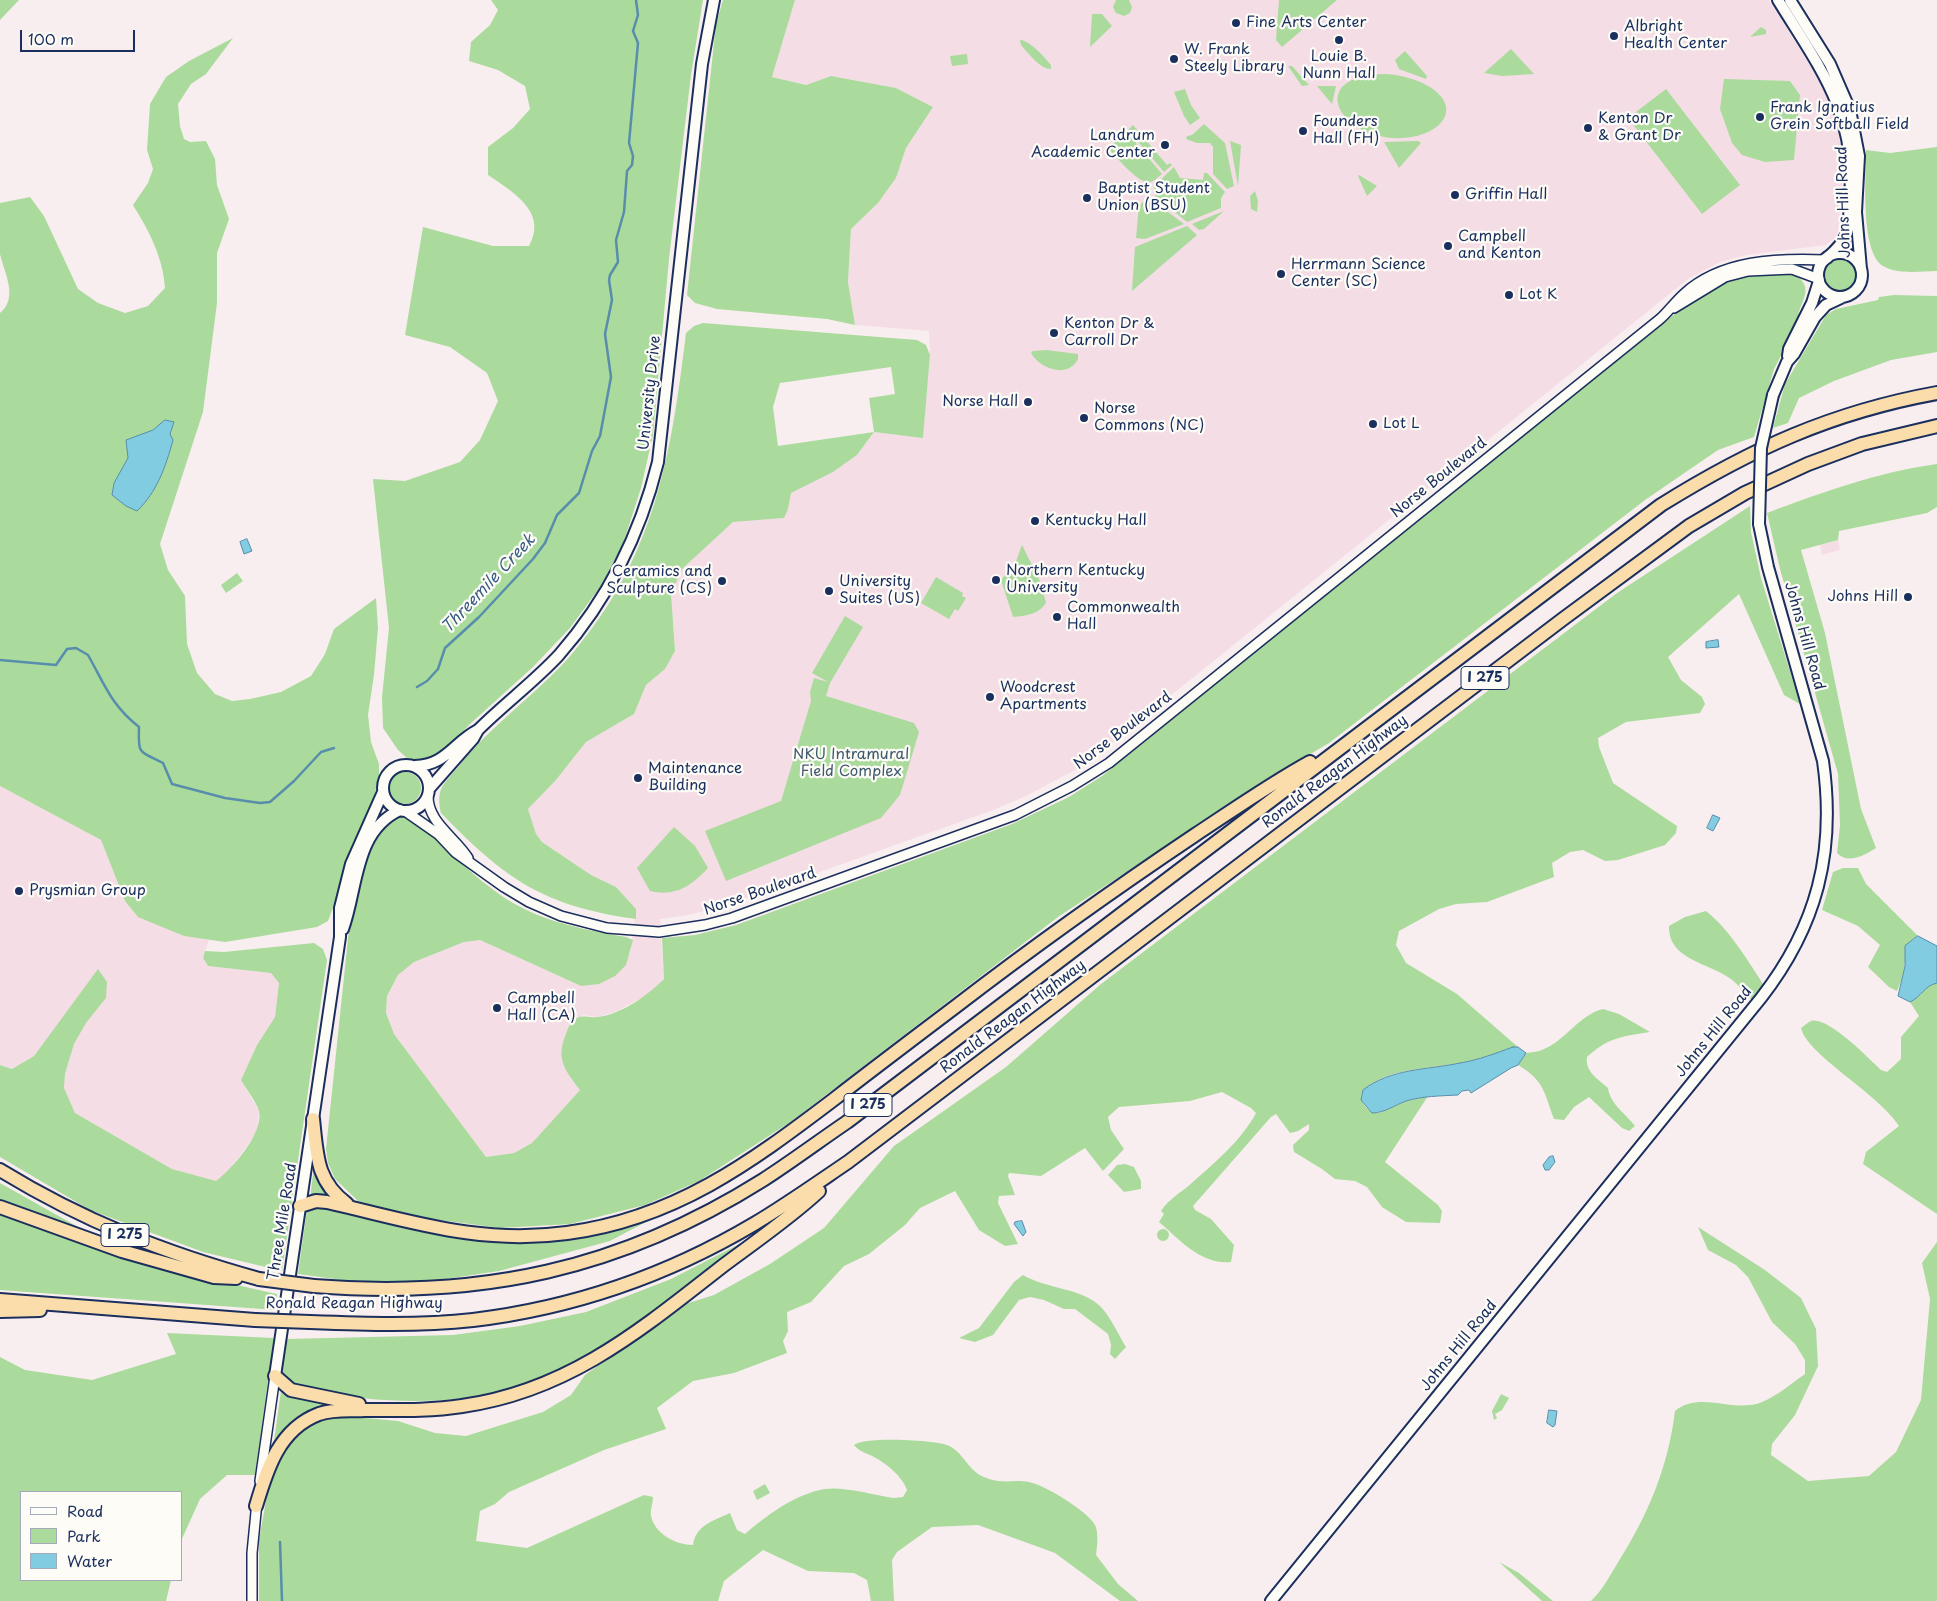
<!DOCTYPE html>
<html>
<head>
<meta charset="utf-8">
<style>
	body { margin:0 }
	#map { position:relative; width:1937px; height:1601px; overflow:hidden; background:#f9eeef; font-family:"Playpen Sans",sans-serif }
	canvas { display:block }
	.legend { position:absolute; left:20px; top:1491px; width:162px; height:90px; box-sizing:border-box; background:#fdfcf7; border:1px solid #a3aaba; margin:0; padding:6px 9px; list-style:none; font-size:15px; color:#1b2f5e }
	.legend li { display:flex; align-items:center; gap:10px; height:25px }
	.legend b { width:25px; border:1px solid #a3aaba }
	.scale { position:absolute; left:20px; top:30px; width:115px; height:22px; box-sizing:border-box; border:2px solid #1b2f5e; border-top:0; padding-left:6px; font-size:15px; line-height:18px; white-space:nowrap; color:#1b2f5e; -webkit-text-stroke:4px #fdfcf7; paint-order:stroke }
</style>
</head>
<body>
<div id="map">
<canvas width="1937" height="1601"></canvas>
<ul class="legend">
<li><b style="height:6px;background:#fdfcf7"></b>Road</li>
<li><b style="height:14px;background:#aadb9c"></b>Park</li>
<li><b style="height:14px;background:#81cce0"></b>Water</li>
</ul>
<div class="scale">100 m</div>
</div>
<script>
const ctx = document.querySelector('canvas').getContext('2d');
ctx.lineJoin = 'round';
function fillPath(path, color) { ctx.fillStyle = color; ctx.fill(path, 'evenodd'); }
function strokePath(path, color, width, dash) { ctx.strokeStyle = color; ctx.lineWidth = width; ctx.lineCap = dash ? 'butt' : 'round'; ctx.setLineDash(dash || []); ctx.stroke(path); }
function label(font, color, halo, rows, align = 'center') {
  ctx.font = font + ' "Playpen Sans",sans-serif'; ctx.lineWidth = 4.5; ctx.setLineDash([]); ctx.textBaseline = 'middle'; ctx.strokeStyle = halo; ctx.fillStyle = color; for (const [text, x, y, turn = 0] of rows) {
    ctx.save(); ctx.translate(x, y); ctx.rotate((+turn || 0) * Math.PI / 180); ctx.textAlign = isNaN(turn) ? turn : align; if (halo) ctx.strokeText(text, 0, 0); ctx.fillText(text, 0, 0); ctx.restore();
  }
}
const built = new Path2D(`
	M795,0h974l50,79 16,37 6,31 2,29 -4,54 -4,8 -9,7 -79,10 -27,7 -32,17 -591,476 -20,14 -51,27 -30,13 -274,98 -39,9 -23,3 4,60 -13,14 -34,18 -19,6 -16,-2 -12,62 10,13 -48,53 -18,10 -28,4 -92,-123 -8,-21 1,-17 11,-21 16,-13 50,-20 16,-2 101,46 49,-32 6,-45 -20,-22 -25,-12 -49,-33 -6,-7 -8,-26 28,-29 30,-38 48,-28 12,-29 19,-16 10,-18 -4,-58 12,-25 22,-23 28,-23 50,-4 5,-9 3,-16 42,-21 24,-17 17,-23 49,5 7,-82 -1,-24 -74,-6 -7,-43 3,-53 27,-26 18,-25 10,-30 27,-41 -37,-19 -65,-12 -25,9 -34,-8z
	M1838,540l2,10 -18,5 -2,-10z
	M0,786l101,54 24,61 59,35 25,3 -6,19 5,8 63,7 8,10 -4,34 -18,28 -16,35 18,31 -2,21 -28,39 -14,11 -43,-13 -97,-56 -11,-25 1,-14 9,-30 12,-21 20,-25 -8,-28 -64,86 -22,13 -12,-4z`);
const green = new Path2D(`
	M0,0h19l-19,20z
	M491,0h212l-12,75 -22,184 -16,176 -12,53 -18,56 -23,43 -30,41 -37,39 -63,57 -30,31 -18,7 -14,-3 -10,-9 -15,-22 -1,-31 7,-69 -16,-149 32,2 55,-19 20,-22 18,-39 -11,-28 -37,-26 -45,-12 18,-108 70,19h36c19,-34 -16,-54 -41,-71v-28l25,-19 17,-19 -5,-23 -27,-16 -29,-9 2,-19 19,-17 8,-15z
	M723,0h72l-23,77 34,8 25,-9 65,12 37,19 -27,41 -10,30 -18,25 -27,26 -3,53 7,43 -28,-6 -110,-10 -22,-6 -8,-8 29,-271z
	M1116,0h13l3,7 -2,6 -6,3 -8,-3 -3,-6z
	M1279,0h58l-55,47 -6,-7z
	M1092,14h10l10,12 -22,21z
	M1761,27l5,3v4l-16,3z
	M233,38l-27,36 -15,10 -13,20 2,22 4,13 6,3 16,-1 9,18 2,26 12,34 -12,34v50l-14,109 -43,132 8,26 17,26 2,48 10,29 18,21 17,7 18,-2 31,-7 30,-16 14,-22 9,-25 42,-31 2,30 -4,47 -6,40 3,27 8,22v15l-10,34 -41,108 -11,6 -92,15 -41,-6 -46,-19 -13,-16 -24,-61 -101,-54v-473c19,-15 4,-41 0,-59 0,-15 0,-35 0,-51l30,-6 14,19 34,73 20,14 27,10 23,-7 17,-18c-2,-31 -16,-57 -32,-83l15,-22 5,-14 -6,-19 3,-46 16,-27 23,-16z
	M1020,40c11,1 24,17 31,25v4c-11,0 -23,-16 -30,-24z
	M1511,49l23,25 -32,2 -18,-3z
	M1405,51l22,25 -1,3 -27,-10 -4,-9z
	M967,54l1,10 -16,2 -2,-10z
	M1288,66h4l17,19 -7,1z
	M1386,74c15,1 31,5 44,13 32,21 12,45 -18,50 -68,11 -114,-62 -26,-63z
	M1724,79l66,2 10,14 -6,65 -29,2 -23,-7 -10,-12 -12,-34z
	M1317,86h19l-4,18z
	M1185,89l6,16 9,13 -10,7 -6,-9 -10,-24z
	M1666,89l74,96 -38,29 -74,-96z
	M1204,124l21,19 9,43 -7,3 -14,-15v-27l-3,-4h-13l-11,-4 1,-3 5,-1z
	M1133,125l34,40 3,-2 2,2 -8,7 -36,-42z
	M1126,131l36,43c-4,3 -8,8 -13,8 -11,2 -33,-26 -41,-34z
	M1230,141l11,4 -3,41z
	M1418,141l3,2 -22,25 -15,-26z
	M1937,147v124c-16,0 -39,4 -54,-5 -23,-14 -17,-90 -17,-116l24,3z
	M1174,167l6,11 23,2 1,-7h3l18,19 -4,6v10l-34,14 -32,-26 -1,-10z
	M1359,175l18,11 -10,10 -9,-20z
	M1255,191l3,10 -1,11 -6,-3 -1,-13z
	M1147,199l5,1 32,24 -39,15 -9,-1 3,-33z
	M1224,211l-20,18 -5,1 -7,-6z
	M1187,226l10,9 -65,56 3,-44z
	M1824 276a16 16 0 1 1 32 0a16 16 0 1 1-32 0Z
	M1766,271l33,2 -2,3c20,15 -2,30 1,47l-24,46 -20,68 -36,13 -73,50 -316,243 -72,43 -199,131 -266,204 -93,60 -54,24 -75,19 -70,4 -98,-13 -44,-14 -23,-22 -7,-16 -2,-14 25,-239c4,-21 21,-90 45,-93 26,-3 54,36 72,52 8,8 18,15 27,22 38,29 85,38 131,46l7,3 -7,25 -11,11 -16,8 -18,2 -101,-46 -16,2 -50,20 -16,13 -11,21 -1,17 8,21 92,123 28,-4 18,-10 48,-53c-22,-28 -24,-36 -8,-70 12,-6 13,-2 26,-3 24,-3 50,-22 66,-38l-2,-41 33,-3 41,-10 276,-101 57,-27 33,-21 585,-472c27,-18 47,-26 79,-33z
	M1894,295l43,1v56l-46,8 -57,21 -35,17 -11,25 -15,5 12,-44 41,-69 10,-6 42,-9 1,-3z
	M703,323l214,17 9,5 4,10 -7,83 -49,-6 -17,23 -24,17 -42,21 -3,16 -4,9 -51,4 -50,46 -12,25 4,58 -10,18 -19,16 -12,29 -48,28 -30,38 -28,29 8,25 6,8 49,33 25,12 20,22v10c-93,-13 -131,-40 -195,-106 -2,-8 -3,-18 1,-26 4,-7 11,-14 17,-21 32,-41 78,-72 112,-111 84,-98 100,-199 115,-322l8,-7zM891,367l4,27 -26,4 5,34 -96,14 -5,-39 7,-24z
	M1046,350l32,4v5c-10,20 -38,10 -47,-6l2,-2z
	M1937,464v43l-10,6 -88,18 -1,9 -37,10 24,83 36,176 15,39c-11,7 -28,17 -39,5l3,-28 -2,-51 -58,-205 -13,-56c56,-21 111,-41 170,-49z
	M1750,506l1,26 10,46 39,126 -16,-9 -45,-101 -71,63 13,23 21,17 3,7 -5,9 -74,9 -28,16 1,9 14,36 64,43 -1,7 -11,12 -47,15 -13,1 -22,-11 -13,2 -18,11 2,14 -67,25 -31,2 -17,5 -40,22 -3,14 10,18 51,31 61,53h-5c-16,6 -32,12 -48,15 -28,7 -90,5 -104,34l3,9 8,8h7l27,-12 22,-5 -43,66 53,43 4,6 -2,12 -34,-1 -24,-15 -15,-20 -12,-6 -20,-2 -13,-10 -28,-17 -1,-7 16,-15v-6l-11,7 -8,2 -14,-19 -5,3 -78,89 2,4 16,9 23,26 -3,17c-30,3 -51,-22 -72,-40l5,-8 -3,-3c8,-13 23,-20 34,-31 22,-19 48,-42 61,-67l-5,-5 -29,-16 -32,9 -71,6 -11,10 3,13 13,19 -21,22 -18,-23 -44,28 -32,-3 -1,3 7,19 -16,1 -1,7 20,41 -13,2 -26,-16 -24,-39 -35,17 -15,17 -36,29 -25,12 -33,36 -24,10 1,19 -5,10 4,12 -53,20 -41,8 -36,27 9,21 -62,21 -95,42 -14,12 -15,7 -4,30 51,7 117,-53 9,2c0,6 -3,13 -2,19 4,18 25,29 42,29 3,-20 20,-24 37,-32l7,17 8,4c22,-19 50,-40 80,-45 18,-3 49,6 69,9l9,-1 4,-7c-5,-14 -20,-26 -33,-33 -7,-4 -15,-5 -20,-12 9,-9 80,-5 93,0 16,6 21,26 37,32 19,8 28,2 45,5 14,2 60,30 66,43 4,8 2,22 1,30l22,29 20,17h-18l-65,-48 -77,-28 -46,2 -35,25 -5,8 2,41h-23l-4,-21 -13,-7 -46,-2 -45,-21 -39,31 -6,20h-459v-61l8,-45 8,-28 11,-22 11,-10 18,-13 28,-6 55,5 37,12 31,3 77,-24 28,-17 14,-20 97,-70 32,-10 56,-31 54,-36 70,-82 112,-79 95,-83 516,-391z
	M1022,545l17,34 7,23c-5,12 -21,14 -33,15l-12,-37 14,-16z
	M237,573l6,8 -17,12 -5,-8z
	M936,577l27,16 -1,3 4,2 -8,13 -3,-2 -6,10 -28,-16z
	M845,616l18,11 -33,56 -4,13 88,27 5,9 -19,63 -19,23 -155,63 -21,-50 76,-30 30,-100 -1,-9 4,-14 14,4 -16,-9z
	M389 788a16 16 0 1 1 32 0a16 16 0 1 1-32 0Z
	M674,827l21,19 13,22c-17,18 -32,29 -58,23l-13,-23z
	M1843,868h15l8,16 52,52c-17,11 -11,15 -14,32 -1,8 -4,16 -7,23l-8,-4 -21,-20 12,-22 -22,-19 -36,-16 11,-38z
	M1706,911c24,19 42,50 59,76l-12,14c-8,-7 -14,-16 -22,-22 -21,-16 -63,-19 -62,-53l16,-9z
	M314,943l9,6 4,11 -45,311 -79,-19 -113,-42 -90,-53v-92l12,4 22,-13 64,-87 9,13 -1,16 -20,25 -12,21 -9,30 -1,14 11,25 97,56 44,12c16,-12 48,-48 43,-70 -3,-10 -13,-22 -18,-31l16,-35 18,-28 4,-34 -8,-10 -63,-7 -5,-8 2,-7 19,1z
	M1937,983v231l-74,-50 3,-12 33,-26c-20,-32 -92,-71 -98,-98 3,-2 7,-6 10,-7 17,-5 57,37 70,49l6,2 14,-13v-22l18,-21 -9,-14c11,-6 14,-16 27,-19z
	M1603,1009l16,5 31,18c-27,4 -43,6 -63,25 -2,15 11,22 21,31 2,16 18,26 27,38l-6,5 -7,-3 -33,-31 -15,10 -10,13 -10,-1c-10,-26 -9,-38 -36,-54l8,-12c5,-1 11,-1 16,-3 23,-9 37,-35 61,-41z
	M1125,1164l9,3 7,14v8l-17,3 -16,-17 9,-10z
	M314,1166l19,32 -23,1z
	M0,1183l96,54 -96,-37z
	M328,1207c58,18 145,39 206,34 43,-3 89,-12 129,-28l-53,28 -111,30 -80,12 -77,-3 -44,-6 9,-65z
	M0,1211l130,50 147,33 -1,16 -276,-20z
	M1698,1227l67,43 36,28 15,31 2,37 -23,49 -23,29 -1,11 37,26 61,-5 27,-24 25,-52 9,-101 -8,-36 15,-21v359h-346c11,-10 18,-24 26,-37 31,-49 51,-96 58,-153 25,-21 59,3 87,-9 15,-6 30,-19 43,-28v-14l-10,-16 -23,-22 -24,-45 -12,-12 -28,-15z
	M1157 1235a6 6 0 1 1 12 0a6 6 0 1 1-12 0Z
	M761,1233c-33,24 -65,48 -98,72 -36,27 -73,55 -115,72 -65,26 -141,29 -209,18 -15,-2 -49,-1 -55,-19 -4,-9 2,-27 3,-37l166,-4 67,-9 66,-14 85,-33z
	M1023,1275c23,14 60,13 78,32 10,11 17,27 25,40l-11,12 -5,-5 1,-9 -3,-11 -33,-25h-11l-20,-9 -14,-3 -11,3 -26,35 -18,7 -16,-4 20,-10 35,-46z
	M167,1333l107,5 -19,137h-28l-27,24 -19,42v-49h-160v88h150l-5,21h-166v-244l25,13 67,10 84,-26z
	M281,1391l18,8 43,7 -8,1 -61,41z
	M1501,1394l8,4 -7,12 -7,4 2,4 -3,2 -2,-9z
	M765,1484l5,9 -13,7 -4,-9z
	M1499,1562l20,11 34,28h-11z`);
const water = new Path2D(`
	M165,420l9,2 -4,12 3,6c-7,26 -16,52 -36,71l-11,-5 -14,-11 2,-12 14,-25 -2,-18 27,-10z
	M247,539l5,12 -8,3 -4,-12z
	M1718,640l1,7 -13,1v-6z
	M1713,815l7,3 -7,13 -6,-3z
	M1918,936l19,10v37c-13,3 -16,14 -27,19l-12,-6 7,-30v-20z
	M1513,1047h5l8,6 -8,12 -7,3 -40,25 -2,-3 -7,1 -4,4c-18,1 -35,1 -52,6 -11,4 -22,12 -34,12l-11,-13 2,-10c28,-22 65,-20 97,-27 19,-3 36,-10 53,-16z
	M1553,1156l2,6 -6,8h-4l-2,-5 6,-8z
	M1022,1221l4,11 -3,4 -9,-12 1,-2z
	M1549,1410l8,1 -2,14 -2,2 -6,-4z`);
const stream = new Path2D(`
	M0,660l56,5 11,-16 9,-1 12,7c17,30 23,50 51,72 -1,29 0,23 24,36l9,21 53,14 35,5 10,-1 24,-21 27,-29 13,-4
	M417,687l10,-6 11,-12 7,-21 34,-31 54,-58 12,-16 12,-28 22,-22 13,-42 8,-15 11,-59 -6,-43 7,-34 -3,-20 1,-5 8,-13 -2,-22 8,-28 3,-41 5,-6 1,-9 -4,-13 9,-100 -5,-12 5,-16 -2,-15
	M280,1542l2,59`);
const tertiary = new Path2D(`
	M1674,308l51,-31 23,-6 44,-2 27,10
	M428,795c-1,27 27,42 40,63
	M405,811l33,23 17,18 49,35 25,15 32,14 46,12 52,4 46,-7 27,-7 283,-103 57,-29 37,-23 551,-444c9,-8 15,-17 24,-25 37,-34 93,-36 141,-34
	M260,1481l15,-105
	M252,1601v-48l5,-51`);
const secondary = new Path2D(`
	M1778,0c41,67 79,113 72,197 -2,32 3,38 -23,61
	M1790,0l40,64 20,46 9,46 -3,56 5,57
	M1818 275a22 22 0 1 1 44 0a22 22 0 1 1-44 0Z
	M1788,356l1,-7 23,-46 7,-22
	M1773,395l14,-33 7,-8 21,-37 11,-12 17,-8
	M383 788a23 23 0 1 1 46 0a23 23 0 1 1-46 0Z
	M415,766c31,-1 38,-23 63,-36 26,-26 56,-48 81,-75 50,-57 81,-120 99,-193l44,-398 12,-64
	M429,789l44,-50 5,-9
	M343,929c15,-41 11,-98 57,-119
	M275,1376l65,-439v-29l11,-44 32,-72
	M1271,1601l490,-603c56,-72 75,-146 62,-237l-55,-194 -9,-43`);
const motorway = new Path2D(`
	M313,1119c4,36 3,62 34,85
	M0,1170c83,51 165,83 259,109
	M300,1206l16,-5 11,1c84,19 152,43 240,31 107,-14 183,-70 266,-133 40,-31 81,-62 122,-93 78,-60 158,-117 240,-172 38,-25 75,-51 115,-73
	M0,1207l122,44 92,26 22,1
	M314,1286c166,13 306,-16 449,-106 28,-18 56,-39 84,-58l814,-617c90,-56 171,-93 276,-112
	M0,1300l255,20
	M0,1311l40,-1
	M310,1322c54,2 109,4 163,-2 99,-12 195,-45 281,-96 32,-19 63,-41 94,-62l715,-543 126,-93 56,-33 63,-29 54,-20 75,-18
	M275,1376l16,14 68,14
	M256,1506c11,-37 23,-77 63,-92 15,-5 30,-3 45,-4 33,0 66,1 98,-4 107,-15 180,-77 262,-141 32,-24 66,-47 95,-74`);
const secondaryBridge = new Path2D(`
	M1759,524l2,-76 12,-53`);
const motorwayBridge = new Path2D(`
	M259,1279l55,7
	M255,1320l55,2`);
const markers = [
	[1236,23,5,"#1b2f5e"],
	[1614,36,5,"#1b2f5e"],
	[1339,40,5,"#1b2f5e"],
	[1174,59,5,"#1b2f5e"],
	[1760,117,5,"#1b2f5e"],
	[1588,128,5,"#1b2f5e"],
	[1303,131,5,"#1b2f5e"],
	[1165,145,5,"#1b2f5e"],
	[1455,195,5,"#1b2f5e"],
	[1087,198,5,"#1b2f5e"],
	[1448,246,5,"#1b2f5e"],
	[1281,274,5,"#1b2f5e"],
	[1509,295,5,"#1b2f5e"],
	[1054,333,5,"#1b2f5e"],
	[1028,402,5,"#1b2f5e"],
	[1084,418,5,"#1b2f5e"],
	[1373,424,5,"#1b2f5e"],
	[1035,521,5,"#1b2f5e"],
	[996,580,5,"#1b2f5e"],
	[722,581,5,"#1b2f5e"],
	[829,591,5,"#1b2f5e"],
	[1908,597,5,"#1b2f5e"],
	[1057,617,5,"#1b2f5e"],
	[990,697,5,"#1b2f5e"],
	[638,778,5,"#1b2f5e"],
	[19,891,5,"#1b2f5e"],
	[497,1008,5,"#1b2f5e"]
];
const shields = [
	[1485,678,48],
	[868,1105,48],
	[125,1235,48]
];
const shieldNames = [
	["I 275",1485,678],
	["I 275",868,1105],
	["I 275",125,1235]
];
const poiNames = [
	["Fine Arts Center",1246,23],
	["Albright",1624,27],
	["Health Center",1624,44],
	["W. Frank",1184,50],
	["Steely Library",1184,67],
	["Louie B.",1339,57,"center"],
	["Nunn Hall",1339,74,"center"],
	["Frank Ignatius",1770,108],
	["Grein Softball Field",1770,125],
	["Kenton Dr",1598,119],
	["& Grant Dr",1598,136],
	["Founders",1313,122],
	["Hall (FH)",1313,139],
	["Landrum",1155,136,"right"],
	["Academic Center",1155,153,"right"],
	["Baptist Student",1097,189],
	["Union (BSU)",1097,206],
	["Griffin Hall",1465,195],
	["Campbell",1458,237],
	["and Kenton",1458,254],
	["Herrmann Science",1291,265],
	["Center (SC)",1291,282],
	["Lot K",1519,295],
	["Kenton Dr &",1064,324],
	["Carroll Dr",1064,341],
	["Norse Hall",1018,402,"right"],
	["Norse",1094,409],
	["Commons (NC)",1094,426],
	["Lot L",1383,424],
	["Kentucky Hall",1045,521],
	["Northern Kentucky",1006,571],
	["University",1006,588],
	["Ceramics and",712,572,"right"],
	["Sculpture (CS)",712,589,"right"],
	["University",839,582],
	["Suites (US)",839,599],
	["Johns Hill",1898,597,"right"],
	["Commonwealth",1067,608],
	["Hall",1067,625],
	["Woodcrest",1000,688],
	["Apartments",1000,705],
	["Maintenance",648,769],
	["Building",648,786],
	["Prysmian Group",29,891],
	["Campbell",507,999],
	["Hall (CA)",507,1016]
];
const streetNames = [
	["Johns Hill Road",1844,202,-92],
	["University Drive",650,393,-84],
	["Norse Boulevard",1439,478,-39],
	["Johns Hill Road",1804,636,74],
	["Norse Boulevard",1123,731,-37],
	["Ronald Reagan Highway",1335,772,-37],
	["Norse Boulevard",760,892,-19],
	["Ronald Reagan Highway",1013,1017,-37],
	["Johns Hill Road",1714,1032,-51],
	["Three Mile Road",283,1222,-81],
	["Ronald Reagan Highway",354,1304],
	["Johns Hill Road",1459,1346,-51]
];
const parkNames = [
	["NKU Intramural",851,755],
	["Field Complex",851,772]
];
const waterNames = [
	["Threemile Creek",489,584,-47]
];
fillPath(built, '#f5dde6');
fillPath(green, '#aadb9c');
fillPath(water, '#81cce0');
strokePath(water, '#588dac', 1);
strokePath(stream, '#588dac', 2.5);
strokePath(tertiary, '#1b2f5e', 12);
strokePath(secondary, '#1b2f5e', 14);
strokePath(motorway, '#1b2f5e', 16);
strokePath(tertiary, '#fdfcf7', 9);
strokePath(secondary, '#fdfcf7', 10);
strokePath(motorway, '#fbddab', 12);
strokePath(secondaryBridge, '#1b2f5e', 14, []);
strokePath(motorwayBridge, '#1b2f5e', 16, []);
strokePath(secondaryBridge, '#fdfcf7', 10);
strokePath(motorwayBridge, '#fbddab', 12);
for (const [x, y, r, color] of markers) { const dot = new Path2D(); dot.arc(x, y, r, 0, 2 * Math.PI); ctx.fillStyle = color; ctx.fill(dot); strokePath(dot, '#fdfcf7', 2); }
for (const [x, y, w] of shields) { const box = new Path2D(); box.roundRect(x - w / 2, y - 11.5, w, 23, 4); ctx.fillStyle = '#fdfcf7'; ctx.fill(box); strokePath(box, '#1b2f5e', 1); }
label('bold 14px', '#1b2f5e', null, shieldNames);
label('15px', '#1b2f5e', '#fdfcf7', poiNames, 'left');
label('15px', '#1b2f5e', '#fdfcf7', streetNames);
label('15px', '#3f5a6e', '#fdfcf7', parkNames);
label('italic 16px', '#3a5e85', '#fdfcf7', waterNames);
</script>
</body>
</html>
